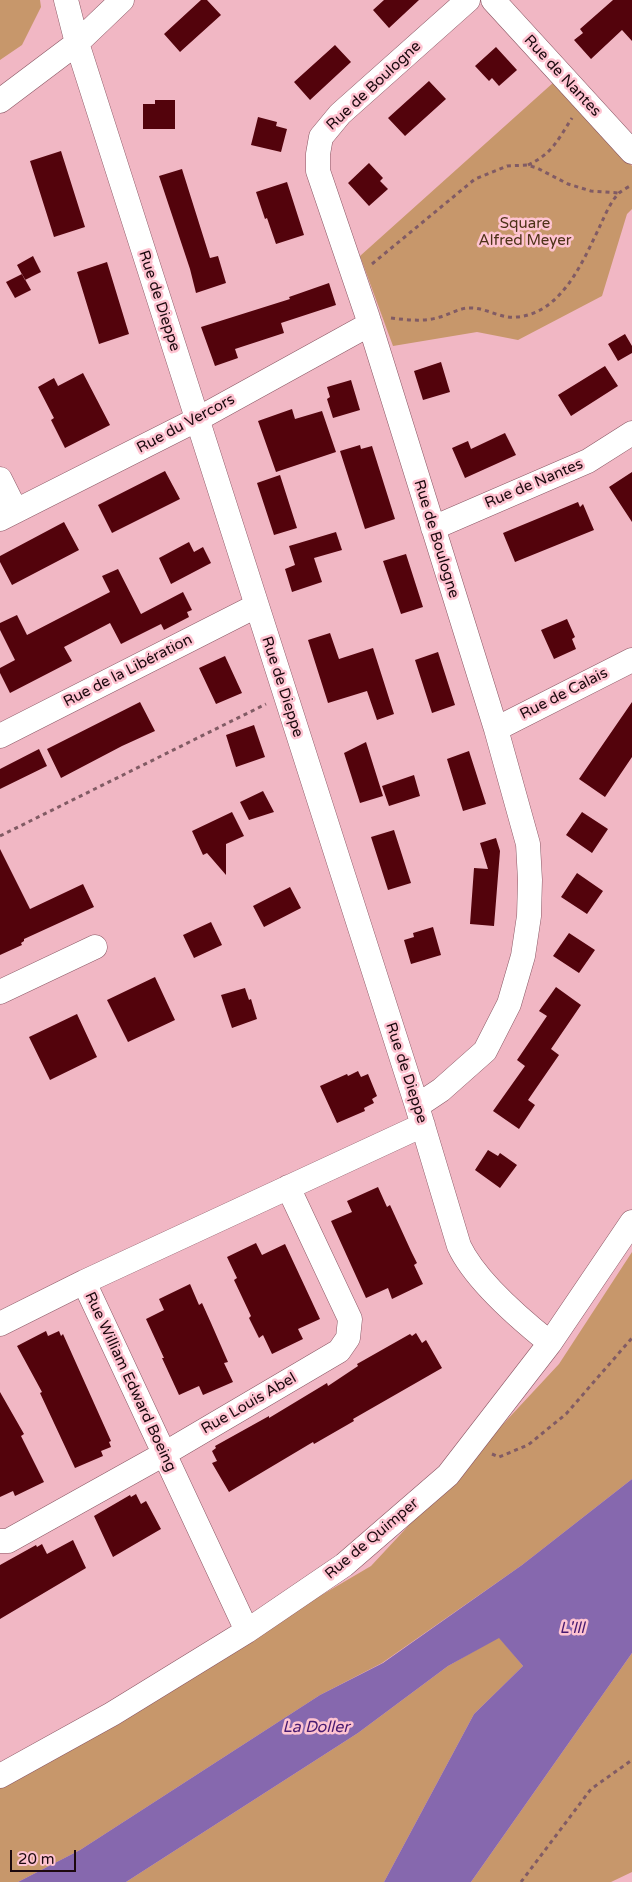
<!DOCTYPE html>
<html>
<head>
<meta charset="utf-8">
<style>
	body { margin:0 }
	#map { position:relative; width:632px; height:1882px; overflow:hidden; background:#f1b7c4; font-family:"Varela Round",sans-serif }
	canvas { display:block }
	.scale { position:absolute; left:10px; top:1850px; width:66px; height:22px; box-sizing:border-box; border:2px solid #1c090e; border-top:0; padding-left:6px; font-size:15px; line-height:18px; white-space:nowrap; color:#1c090e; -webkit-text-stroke:4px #fec3d1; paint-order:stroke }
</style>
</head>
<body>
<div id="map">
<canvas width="632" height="1882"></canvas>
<div class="scale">20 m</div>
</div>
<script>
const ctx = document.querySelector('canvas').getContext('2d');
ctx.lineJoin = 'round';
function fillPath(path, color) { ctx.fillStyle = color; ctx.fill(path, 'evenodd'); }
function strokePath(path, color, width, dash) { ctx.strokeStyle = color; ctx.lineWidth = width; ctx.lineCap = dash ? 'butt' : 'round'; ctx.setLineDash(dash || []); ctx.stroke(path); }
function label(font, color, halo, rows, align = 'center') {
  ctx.font = font + ' "Varela Round",sans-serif'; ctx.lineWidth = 5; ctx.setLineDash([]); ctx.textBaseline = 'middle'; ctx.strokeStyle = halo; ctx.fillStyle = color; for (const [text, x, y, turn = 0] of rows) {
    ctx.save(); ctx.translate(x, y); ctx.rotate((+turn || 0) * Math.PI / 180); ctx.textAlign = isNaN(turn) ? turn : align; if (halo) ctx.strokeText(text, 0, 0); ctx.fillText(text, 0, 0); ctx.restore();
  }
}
const green = new Path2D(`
	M0,0h40l1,7 -19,38 -22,15z
	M554,82l78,84v43l-5,5 -25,82 -84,44 -41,-8 -84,14 -33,-90z
	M632,1252v227l-110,86 -140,98 -62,32 -240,155 -62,32h-18v-98l371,-218 188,-202z
	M499,1637l24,29 -49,48 -90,168h-258l232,-149 90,-67z
	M632,1653v219l-21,10h-140z`);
const water = new Path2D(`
	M632,1479v174l-161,229h-87l90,-168 49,-48 -24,-28 -51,28 -90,67 -232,149h-108l62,-32 240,-155 63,-32 139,-98z`);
const building = new Path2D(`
	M201,0h6l14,15 -41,37 -16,-18z
	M384,0h35l-30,28 -16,-18z
	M613,0h19v41l-10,-11 -31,29 -17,-19 9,-7 -3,-4z
	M335,45l16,17 -41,38 -16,-18z
	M496,47l21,23 -18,16 -7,-8 -3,3 -14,-15z
	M429,81l17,18 -41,37 -17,-18z
	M155,100h20v29h-32v-25h12z
	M258,117l19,5 -1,4 11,3 -6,23 -30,-7z
	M61,151l24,76 -31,10 -24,-76z
	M369,163l14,15 -3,3 8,8 -19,17 -21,-23z
	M182,169l28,89 8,-2 8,27 -30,10 -6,-24 -31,-93z
	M287,182l17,53 -28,9 -9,-26 -2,1 -9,-27z
	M33,256l8,16 -16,8 -8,-15z
	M107,262l22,72 -30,10 -22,-72z
	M22,274l9,16 -16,8 -9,-16z
	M329,283l7,22 -55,18 3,10 -49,16 3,9 -23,8 -14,-39 89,-28 -1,-2z
	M625,334l7,12v7l-14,8 -10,-17z
	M441,362l9,30 -27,8 -9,-29z
	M605,366l13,20 -47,30 -13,-21z
	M83,373l27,52 -45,23 -14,-28 3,-2 -16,-31 16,-9 4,8z
	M351,380l9,30 -27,8 -6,-19 3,-2 -3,-10z
	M292,409l3,10 27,-8 14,41 -60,20 -18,-51z
	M505,433l11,22 -51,23 -13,-30 16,-7 3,8z
	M360,445l1,4 11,-3 23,73 -30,10 -25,-78z
	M165,471l15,28 -68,34 -14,-28z
	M632,472v50l-23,-35z
	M280,475l17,53 -23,7 -17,-52z
	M578,502l2,5 3,-3 11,26 -79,32 -12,-29z
	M64,522l15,28 -67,35 -12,-23v-6z
	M336,532l6,18 -28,8 8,24 -30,10 -7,-23 10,-4 -6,-19z
	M189,542l5,10 9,-5 8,16 -40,21 -12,-26z
	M406,554l17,53 -22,7 -18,-53z
	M118,569l23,45 42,-22 9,18 -5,2 2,5 -25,13 -3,-6 -40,20 -11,-21 -46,24 8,14 -62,32 -10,-20v-5l15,-8 -15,-30v-7l17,-8 10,20 83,-43 -8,-16z
	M567,619l8,18 -3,2 4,10 -22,10 -13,-29z
	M330,633l9,26 34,-11 21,66 -17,6 -10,-29 -39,12 -20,-63z
	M438,652l17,53 -23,8 -17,-53z
	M225,656l17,37 -26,11 -17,-36z
	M140,702l15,29 -33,15 -61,32 -14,-29z
	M632,702v55l-27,40 -26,-18z
	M254,725l11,32 -29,10 -10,-32z
	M366,742l17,54 -23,7 -16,-50z
	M39,749l8,17 -47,23v-20z
	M469,751l17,53 -23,7 -16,-52z
	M414,775l6,21 -31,10 -7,-20z
	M263,791l11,21 -25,8 -9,-18z
	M232,812l12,24 -18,8v31l-19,-22 -4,2 -11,-24z
	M582,812l26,17 -16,24 -26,-18z
	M394,830l17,53 -23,7 -17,-53z
	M496,838l4,13 -6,75 -24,-2 4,-56 14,1 -8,-26z
	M0,849l30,60 53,-25 11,23 -70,32v2l-3,2 1,2 -22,10z
	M577,873l26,18 -16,23 -26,-17z
	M290,887l11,21 -37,19 -11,-21z
	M211,922l11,23 -28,13 -11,-23z
	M433,927l8,28 -30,9 -7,-24 10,-3 -1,-4z
	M569,933l26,17 -16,23 -26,-17z
	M155,977l20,43 -47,22 -21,-42z
	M556,987l25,18 -30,44 8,6 -31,45 7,5 -16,24 -26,-18 32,-45 -8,-6 30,-44 -8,-5z
	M245,988l4,12 2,-1 6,20 -25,9 -11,-33z
	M77,1014l20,43 -47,23 -21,-43z
	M358,1071l3,6 7,-3 9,22 -5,3 2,4 -10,5 1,3 -28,12 -17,-37 27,-12 1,2z
	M488,1150l10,6 2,-3 17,12 -17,23 -25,-18z
	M378,1187l9,20 3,-2 21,46 6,12 -3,2 9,19 -31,15 -4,-11 -22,10 -35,-77 21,-9 -5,-11z
	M256,1243l6,12 23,-11 35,75 -22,10 5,10 -31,15 -9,-19 -4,3 -10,-20 2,-2 -17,-36 3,-2 -10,-21z
	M190,1284l9,21 3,-2 9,20 17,39 -4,1 9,19 -30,13 -4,-9 -20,9 -17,-37h2l-18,-39 18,-9 -5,-11z
	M46,1331l2,5 11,-5 2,5 2,-2 48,107 -2,1 2,5 -10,4 2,5 -28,12 -35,-75 2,-1 -25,-46z
	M416,1333l6,10 4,-3 16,28 -89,51 1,2 -40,23 -1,-2 -84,50 -17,-29 5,-2 -5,-10 4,-3 -1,-2 54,-30v2l58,-35 1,3 30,-20 -1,-2 53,-30 2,2z
	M0,1392l24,42 -3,2 23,46 -29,14 -2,-5 -13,6z
	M136,1494l5,10 5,-3 15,28 -48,28 -19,-41 36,-21 1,2z
	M73,1540l13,28 -86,51v-54l36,-20 1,2 5,-3 5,10z`);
const path = new Path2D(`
	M528,165c25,-12 29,-24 44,-47
	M372,264l103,-85 32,-13 20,-1 10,3 31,16 23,7 28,2
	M391,318c17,2 33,4 49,-1 11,-3 20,-10 33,-9 15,1 29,11 44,9 45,-4 66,-56 83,-91 5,-11 11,-25 19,-33 4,-3 9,-6 13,-8
	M0,836l266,-132
	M492,1454l7,3 29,-12 38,-31 66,-76
	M521,1882l70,-93 41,-29`);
const street = new Path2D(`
	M66,0l11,43 340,1063 42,140c16,34 61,73 91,97
	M493,0l139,152
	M0,101l77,-58 45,-43
	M0,479l16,32
	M0,519l196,-99 174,-96
	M433,528l155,-67 44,-28
	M496,729l136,-69
	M0,736l256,-130
	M0,992l95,-45
	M417,1106l24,-16 44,-39 24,-47 14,-48 6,-40 1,-36 -2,-36 -32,-115 -129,-414 -49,-144v-17l3,-17 19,-23 128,-114
	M0,1324l84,-42
	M0,1541h8l156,-87 175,-103 9,-13 2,-19 -62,-132
	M247,1631l-163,-349 339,-157
	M0,1776l112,-62 135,-83 97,-66 104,-90 102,-132 82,-121`);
const streetNames = [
	["Rue de Nantes",562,76,47],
	["Rue de Boulogne",374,86,-43],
	["Rue de Dieppe",159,301,72],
	["Rue du Vercors",186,424,-28],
	["Rue de Nantes",534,484,-23],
	["Rue de Boulogne",436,539,73],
	["Rue de la Libération",128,671,-27],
	["Rue de Dieppe",282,687,72],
	["Rue de Calais",564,694,-27],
	["Rue de Dieppe",406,1073,72],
	["Rue William Edward Boeing",130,1382,65],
	["Rue Louis Abel",249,1404,-30],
	["Rue de Quimper",372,1539,-40]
];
const parkNames = [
	["Square",525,224],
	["Alfred Meyer",525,241]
];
const waterNames = [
	["L'Ill",572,1629],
	["La Doller",316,1728]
];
fillPath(green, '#c7976b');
fillPath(water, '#8668ae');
fillPath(building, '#53030c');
strokePath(street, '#8a5764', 25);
strokePath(path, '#815b64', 3, [4, 4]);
strokePath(street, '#fff', 24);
label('15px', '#1c090e', '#fec3d1', streetNames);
label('15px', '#4d3218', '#fec3d1', parkNames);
label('italic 16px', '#471a70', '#fec3d1', waterNames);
</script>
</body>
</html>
